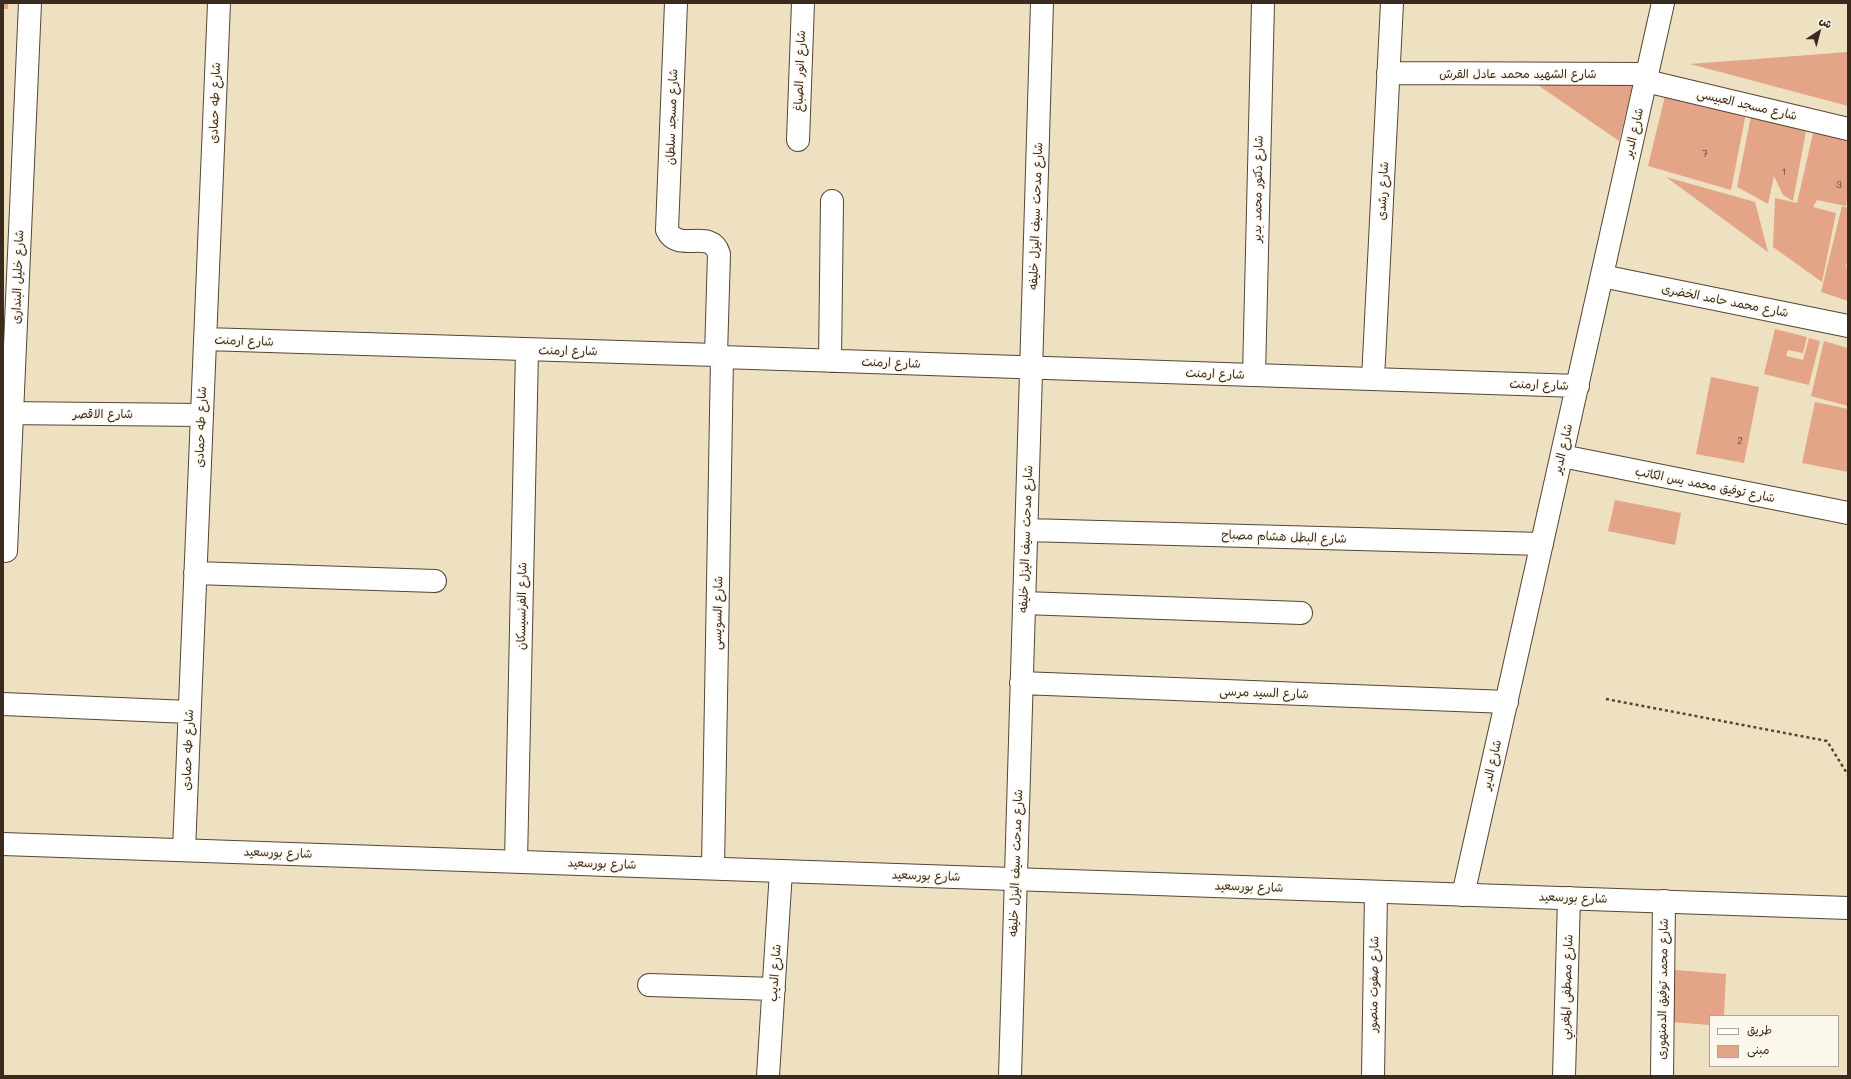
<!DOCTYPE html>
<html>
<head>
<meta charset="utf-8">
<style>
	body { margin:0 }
	#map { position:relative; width:1851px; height:1079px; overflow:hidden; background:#ede1c1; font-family:Mali,"Playpen Sans Arabic",sans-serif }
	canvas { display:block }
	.frame { position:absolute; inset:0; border:4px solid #3b2a1e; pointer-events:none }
	.legend { position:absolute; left:1709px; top:1015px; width:130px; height:52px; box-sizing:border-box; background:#fbf7ec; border:1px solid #aea59a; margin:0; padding:5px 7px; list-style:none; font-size:12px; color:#3b2a1e }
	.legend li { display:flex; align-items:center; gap:8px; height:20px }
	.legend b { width:20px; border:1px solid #aea59a }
	.north { position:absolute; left:1799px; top:12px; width:40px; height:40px; -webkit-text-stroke:3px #fbf7ec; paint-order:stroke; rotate:36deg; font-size:11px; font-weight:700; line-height:16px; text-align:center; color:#3b2a1e }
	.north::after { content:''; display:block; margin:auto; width:14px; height:18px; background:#3b2a1e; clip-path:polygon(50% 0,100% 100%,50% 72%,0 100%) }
</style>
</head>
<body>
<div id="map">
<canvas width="1851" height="1079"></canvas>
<div class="frame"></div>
<ul class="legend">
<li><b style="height:5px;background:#fff"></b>طريق</li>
<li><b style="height:11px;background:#e4a487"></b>مبنى</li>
</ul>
<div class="north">ش</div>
</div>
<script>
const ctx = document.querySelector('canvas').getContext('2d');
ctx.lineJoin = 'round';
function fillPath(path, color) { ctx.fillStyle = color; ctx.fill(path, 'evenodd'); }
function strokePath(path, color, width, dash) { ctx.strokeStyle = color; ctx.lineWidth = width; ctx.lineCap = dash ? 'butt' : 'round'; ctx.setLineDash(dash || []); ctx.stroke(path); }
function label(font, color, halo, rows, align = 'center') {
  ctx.font = font + ' Mali,"Playpen Sans Arabic",sans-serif'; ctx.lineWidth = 3; ctx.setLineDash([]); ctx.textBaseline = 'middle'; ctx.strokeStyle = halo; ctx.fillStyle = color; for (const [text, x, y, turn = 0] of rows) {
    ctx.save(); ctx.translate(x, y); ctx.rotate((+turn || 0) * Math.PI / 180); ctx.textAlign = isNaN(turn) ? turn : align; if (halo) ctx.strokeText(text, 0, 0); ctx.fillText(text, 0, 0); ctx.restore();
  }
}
const building = new Path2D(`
	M3,3h5v6h-5z
	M1848,52v54l-158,-42z
	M1634,79l-15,62 -84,-58z
	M1666,92l80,21 -15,77 -83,-24z
	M1752,111l54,20 -13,70 -10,-6 -9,-19 -6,28 -31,-17z
	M1814,129l34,7v58l-2,12 -29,-6 -4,7 23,6 -14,69 -49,-35 2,-49 22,5z
	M1666,177l89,25 13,50z
	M1842,206l6,2v54l-4,7 4,-4v36l-27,-9z
	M1775,329l32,8 -4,16 -15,-3 -2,6 17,4 6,-22 11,3 -11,44 -45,-11z
	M1824,341l24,7v58l-37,-10z
	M1711,377l48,10 -15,76 -48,-9z
	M1815,402l33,7v63l-46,-9z
	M1615,500l66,13 -6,32 -67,-14z
	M1663,969l63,5 -2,42h-14v9l-39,-3z`);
const path = new Path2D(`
	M1606,699l221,42 21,34`);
const minor = new Path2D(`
	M676,3l-9,227c11,24 44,-3 52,24l-3,101
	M1388,73l259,1
	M1646,81l202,48
	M798,140l5,-137
	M1602,276l246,50
	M205,339l511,16 6,2 856,29
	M830,361l2,-160
	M1254,375l9,-372
	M1373,379l19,-376
	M3,413l199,2
	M1562,456l286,57
	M1026,530l516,14
	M6,551l24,-548
	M195,573l240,8
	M1024,603l277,10
	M1021,683l486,19
	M3,704l186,8
	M184,850l35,-847
	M516,861l11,-511
	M713,868l9,-511
	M1463,895l200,-892
	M649,985l125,4
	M768,1076l13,-205
	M1010,1076l32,-1073
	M1373,1076l3,-184
	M1564,1076l5,-178
	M1662,1076l2,-175`);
const major = new Path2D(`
	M3,844l1845,64`);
const numberNames = [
	["7",1705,154],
	["1",1784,172],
	["3",1839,185],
	["2",1740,441]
];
const streetNames = [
	["شارع انور الصباغ",800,71,-88],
	["شارع الشهيد محمد عادل القرش",1518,74],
	["شارع طه حمادى",215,103,-88],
	["شارع مسجد العبيسى",1747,105,13],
	["شارع مسجد سلطان",672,117,-88],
	["شارع الدير",1634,133,-77],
	["شارع دكتور محمد بدير",1258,189,-89],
	["شارع رشدى",1383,191,-87],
	["شارع مدحت سيف اليزل خليفه",1036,216,-88],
	["شارع خليل البندارى",18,277,-88],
	["شارع محمد حامد الخضرى",1725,301,11],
	["شارع ارمنت",244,341,2],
	["شارع ارمنت",568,351,1],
	["شارع ارمنت",891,363,2],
	["شارع ارمنت",1215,374,2],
	["شارع ارمنت",1539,385,2],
	["شارع الاقصر",103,414],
	["شارع طه حمادى",201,427,-88],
	["شارع الدير",1563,449,-77],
	["شارع توفيق محمد يس الكاتب",1705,485,11],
	["شارع البطل هشام مصباح",1284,537,2],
	["شارع مدحت سيف اليزل خليفه",1026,539,-88],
	["شارع الفرنسيسكان",522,606,-89],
	["شارع السويسى",718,613,-89],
	["شارع السيد مرسى",1264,693,2],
	["شارع طه حمادى",188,750,-88],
	["شارع الدير",1492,765,-77],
	["شارع بورسعيد",278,853,2],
	["شارع مدحت سيف اليزل خليفه",1016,863,-88],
	["شارع بورسعيد",602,864,2],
	["شارع بورسعيد",926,876,2],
	["شارع بورسعيد",1249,887,2],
	["شارع بورسعيد",1573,898,2],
	["شارع الديب",775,973,-86],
	["شارع صفوت منصور",1374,984,-89],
	["شارع مصطفى المغربي",1567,987,-88],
	["شارع محمد توفيق الدمنهورى",1663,989,-89]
];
fillPath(building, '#e4a487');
strokePath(minor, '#564536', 24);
strokePath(major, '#564536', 24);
strokePath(path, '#564536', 2.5, [3, 3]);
strokePath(minor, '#fff', 22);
strokePath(major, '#fff', 22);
label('10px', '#654838', null, numberNames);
label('12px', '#3b2a1e', '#fbf7ec', streetNames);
</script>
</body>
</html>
